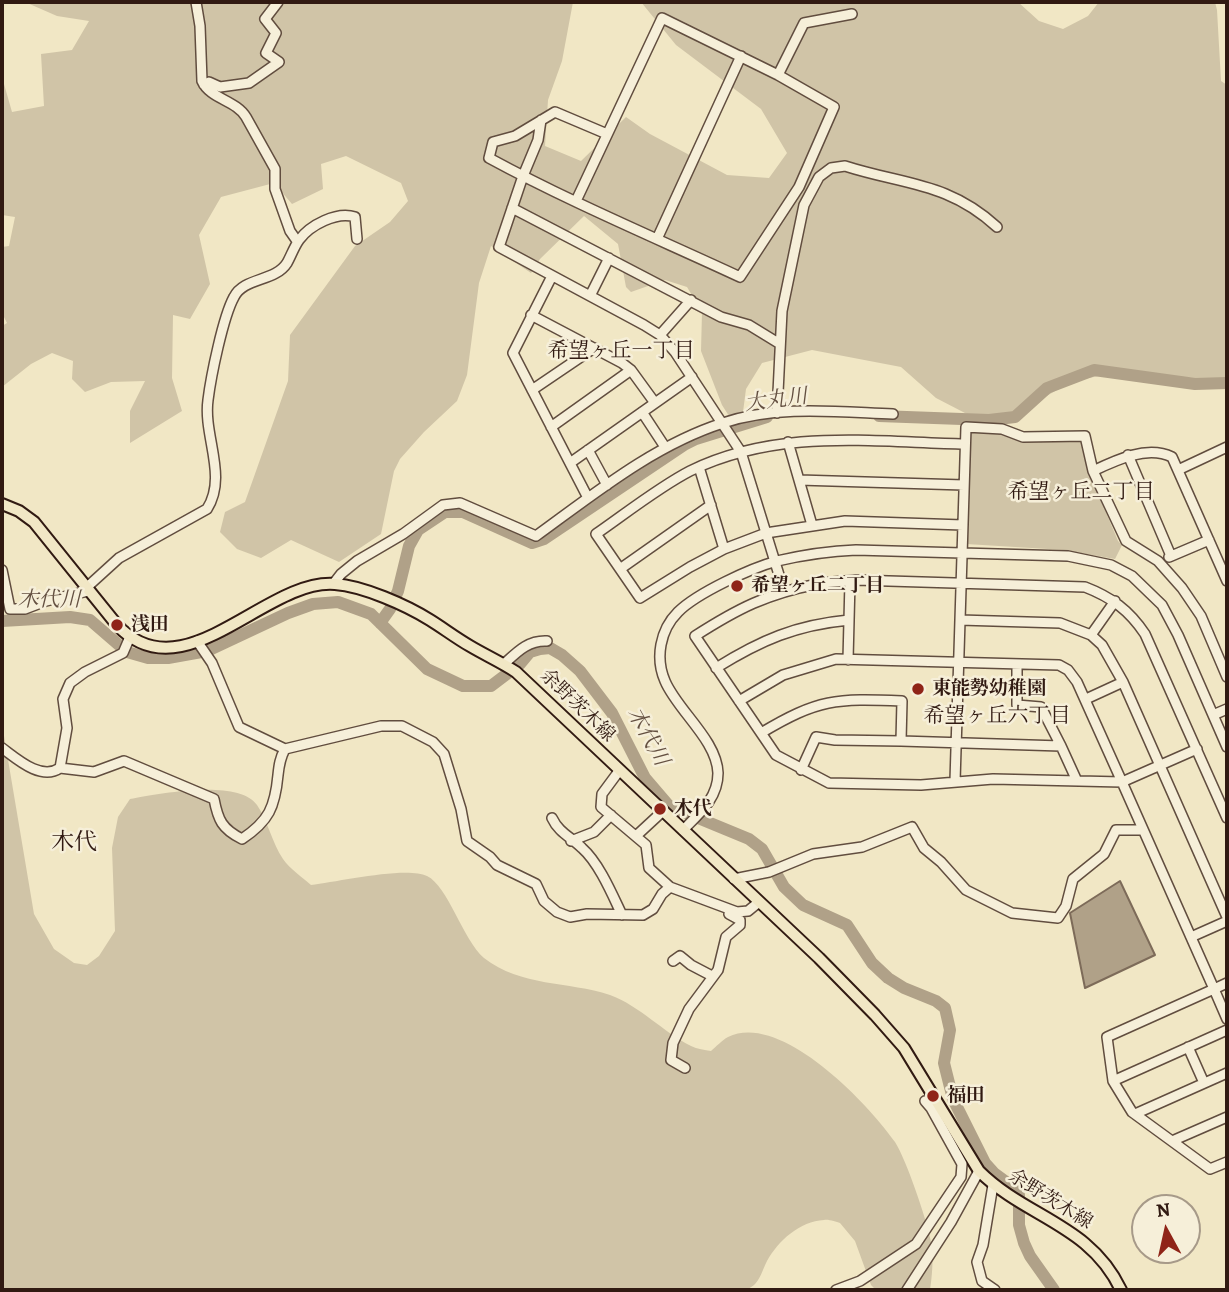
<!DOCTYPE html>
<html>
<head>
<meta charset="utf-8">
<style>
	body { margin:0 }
	#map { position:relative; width:1229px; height:1292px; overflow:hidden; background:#f1e7c5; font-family:Alegreya,serif }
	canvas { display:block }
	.frame { position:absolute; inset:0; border:4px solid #311a12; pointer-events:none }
	.north { position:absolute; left:1131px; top:1194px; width:70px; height:70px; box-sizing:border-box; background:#f6efd9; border:2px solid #a79a89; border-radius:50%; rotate:352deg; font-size:19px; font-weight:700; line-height:28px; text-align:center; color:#311a12 }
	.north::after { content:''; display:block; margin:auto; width:24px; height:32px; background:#8f2418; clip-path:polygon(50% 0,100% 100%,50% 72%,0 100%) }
</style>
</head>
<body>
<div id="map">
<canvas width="1229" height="1292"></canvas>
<div class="frame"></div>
<div class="north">N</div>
</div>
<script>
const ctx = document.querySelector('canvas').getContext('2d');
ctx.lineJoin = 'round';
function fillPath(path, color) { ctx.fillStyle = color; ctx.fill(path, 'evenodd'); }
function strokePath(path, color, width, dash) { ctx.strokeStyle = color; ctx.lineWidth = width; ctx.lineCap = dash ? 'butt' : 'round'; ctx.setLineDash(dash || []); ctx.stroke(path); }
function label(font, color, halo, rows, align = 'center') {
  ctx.font = font + ' Alegreya,"Noto Serif JP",serif'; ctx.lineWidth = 5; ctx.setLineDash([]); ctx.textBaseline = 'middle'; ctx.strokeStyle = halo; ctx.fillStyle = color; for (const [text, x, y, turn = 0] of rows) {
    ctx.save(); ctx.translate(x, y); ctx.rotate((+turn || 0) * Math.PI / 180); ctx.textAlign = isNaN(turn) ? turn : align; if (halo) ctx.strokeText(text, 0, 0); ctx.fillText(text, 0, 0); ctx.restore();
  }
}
const green = new Path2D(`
	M25,2h548l-11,59 -14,39 -3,46 36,15 45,-44 24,17 77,41 42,3 18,-25 -26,-44 -85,-64 -35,-43h377l21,19 24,8 25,-13 11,-14h116l2,8 4,71 6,4v294l-124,-4 -32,7 -79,45 -56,-29 -35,-31 -89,-17 -50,13 -16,26 -3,23 -14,4 -7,-11 -21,-54 1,-39 -15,-25 -22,-7 -34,12 -5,-5 -8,-43 -34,-28 -44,43 -9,14 -40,-27 -12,37 -12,92 -10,26 -33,31 -24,27 -6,12 -13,63 -42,28 -48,-22 -30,18 -24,-9 -17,-17 5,-20 20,-10 43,-121 2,-46 65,-89 35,-24 18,-21 -7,-18 -55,-27 -25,8 2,25 -31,15 -18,-21 -53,14 -22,38 11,49 -20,35 -17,-4 -1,63 10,33 -52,32v-32l15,-30 -34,1 -26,10 -13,-13 1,-18 -21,-8 -21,11 -29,23v-61l5,-3 -5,-10v-66l7,-1 6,-29 -13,-2v-138l10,35 32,-6 -3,-52 31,-4 17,-29 -32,-5z
	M968,432h33l17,8 8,1 53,-1 4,3 5,26 30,72 4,4 -7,14 -51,-9 -98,-6z
	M2,724l32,190 20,35 20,14 13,2 12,-9 16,-25 -3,-83 6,-31 12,-18c28,-5 108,-21 127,6 11,16 15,38 26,54 7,10 19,18 28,26 26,-3 95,-19 116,-9 21,10 36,64 57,82 37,29 84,23 126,37 30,11 53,37 81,51 6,3 14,4 20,5 5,-4 11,-11 17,-14 52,-26 140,66 167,105 11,17 32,78 36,100 3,14 1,35 -1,48h-54l-5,-5 -16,-44 -15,-18c-4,-1 -11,-4 -16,-3 -24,1 -46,21 -57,41 -6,12 -8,25 -22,29h-743z`);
const water = new Path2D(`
	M1120,881l35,74 -70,33 -15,-75z`);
const river = new Path2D(`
	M879,416l110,4 26,-3 32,-29 47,-18 101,14 32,-1
	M2,621l68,-4 20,3 37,32 21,6h20l39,-7 81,-38 25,-9 25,-2 33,12 56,55 36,17h28l29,-22 10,-12 10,-3 10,-1 12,7 18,16 32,42 33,65 24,28 80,33 13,10 22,38 19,18 44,20 25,38 16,15 16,10 32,13 9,7 5,22 -6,33 9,36 32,64 9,10 19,14 6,8v30l5,18 6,13 24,34
	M380,623l10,-14 8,-18 11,-45 9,-16 27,-18h18l69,31 12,-4 140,-94 12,-6 71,-22`);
const minor = new Path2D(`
	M196,2l4,24 2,55c8,18 34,19 44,36l29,52v20l15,42 7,10
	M778,75l26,-52 48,-9
	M204,85l5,-3 11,5 29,-4 30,-21 -13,-9 10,-20 -11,-14 13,-17
	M541,120l-3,20 -15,36 -24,71 145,78 16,10 15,17 66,100 43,139
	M576,201l86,-183 116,57 56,32 -35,80 -59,90c-84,-39 -170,-75 -251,-119l4,-16 22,-6 40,-24 52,22
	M512,208l209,109 28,8 31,19
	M657,239l84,-183
	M552,276l-39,77 75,145
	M590,296l19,-38
	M531,315l91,48 9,7 24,33
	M660,335l31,-35
	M532,390l62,-42
	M642,412l23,35
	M777,413l5,-102 22,-106 15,-28 12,-9 14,-2c59,19 103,16 152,61
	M551,427l80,-57
	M788,442l24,83
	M588,450l19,35
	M1128,455l43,101
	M570,463l122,-86
	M699,467l25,82
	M1178,470l49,-23
	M1093,471l33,70 32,20 24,27 19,28 26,61
	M799,480l165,5
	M963,525l-118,-4 -79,12 -42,16 -34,18 -50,31 -44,-64c29,-20 63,-47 94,-63 88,-43 181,-29 275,-27
	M1169,557l40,-17
	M620,569l91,-64
	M2,570l8,39h15l21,-8 42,-10
	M334,583l7,-9 16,-13 46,-27 40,-29 17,-2 76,33c58,-42 118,-91 187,-113 54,-18 115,-11 170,-9
	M86,588l33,-30 88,-49c21,-33 -4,-73 1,-109 3,-24 15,-83 26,-103 10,-20 41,-15 53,-34 4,-7 7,-16 12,-23 11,-15 38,-29 56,-23l2,22
	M960,620l100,3 31,12 11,10 21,37 104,235
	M1091,635l24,-34
	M129,639l-6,14 -38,19 -15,11 -7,16 4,29 -7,40 34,4 30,-11 90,38c4,21 8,30 28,40 27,-18 33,-32 36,-64 1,-10 2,-17 7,-26
	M197,641l15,22 27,64 46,22 96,-23h21l31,16 11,12 17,55 6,32 23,16 7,8 39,19 8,17 13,11 13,5 17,-3 56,1 10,-6 9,-15 8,-7 67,25 11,-1 11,-9
	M848,660l2,-79
	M504,664c13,-12 24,-24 43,-23
	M1017,665v40l24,2 20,39
	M716,668c45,-28 80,-43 133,-48
	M1086,699l37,-17
	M739,701l44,-26 53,-16 223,6 9,5 9,12 45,100 75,-33
	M1213,715l14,-6
	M761,733c57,-34 75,-35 141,-32l-1,40 -66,-1 -19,-3 -15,33
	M901,741l160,5 16,35
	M2,748c15,11 39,33 58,20
	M619,771l-17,23 -1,13 45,38 3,23 21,19
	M955,781l11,-354 36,2 21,8 62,-1 8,35c23,-11 54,-26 79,-14l55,124
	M552,818c7,15 19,19 30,30 17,15 30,46 40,67
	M1227,818l-82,-184c-16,-24 -34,-37 -60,-47l-229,-7c-13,2 -26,1 -38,4 -50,9 -81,25 -123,52l81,119 53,28 92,2 72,-6 129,3 92,207 -107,48 6,44 19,31 78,57 17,-7
	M683,830c17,-17 35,-32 35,-57 -1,-33 -41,-63 -53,-92 -10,-23 -5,-51 13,-69 19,-19 73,-44 99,-51 26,-6 53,-10 79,-11l212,6 43,9 21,11 30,29 16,30 49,112
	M636,836l27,-25
	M571,841l23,-9 17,-17
	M734,879l35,-7 44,-18 49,-7 50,-20 12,21 17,14 25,28 46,23 46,5 8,-12 7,-27 31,-25 12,-24h27
	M1191,937l36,-16
	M673,961l7,-5 11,9 21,11
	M1227,983l-13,6 13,30
	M1188,1047l16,36
	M685,1068l-14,-8 2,-17 16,-34 29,-39 8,-33 14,-12v-5l-11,-6
	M1113,1081l114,-51
	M1135,1114l92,-41
	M1172,1141l55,-24
	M993,1185l-10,60 -6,17 5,19 13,9
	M836,1290l24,-9 56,-37 45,-67 1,-13 -31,-56 -6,-7
	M907,1290l44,-68 28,-51`);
const major = new Path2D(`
	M2,504l17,7 15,11 83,103c66,71 149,-47 218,-41 28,2 71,21 95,36 13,8 26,18 40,26 15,9 31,16 46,26l303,286 56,57 29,33 75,123c47,47 111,53 142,119`);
const markers = [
	[737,586,7,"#8f2418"],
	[117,625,7,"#8f2418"],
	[918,689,7,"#8f2418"],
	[660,809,7,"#8f2418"],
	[933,1096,7,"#8f2418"]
];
const poiNames = [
	["希望ヶ丘二丁目",751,586],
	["浅田",131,625],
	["東能勢幼稚園",932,689],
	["木代",674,809],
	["福田",947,1096]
];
const streetNames = [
	["余野茨木線",577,706,44],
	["余野茨木線",1050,1200,32]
];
const neighbourhoodNames = [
	["希望ヶ丘一丁目",621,352],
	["希望ヶ丘二丁目",1081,493],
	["希望ヶ丘六丁目",997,717]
];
const waterNames = [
	["大丸川",776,401,-7],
	["木代川",49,601],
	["木代川",647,737,61]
];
const quarterNames = [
	["木代",74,843]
];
fillPath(green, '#d0c4a7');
fillPath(water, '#b0a188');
strokePath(water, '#7d6b59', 2);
strokePath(river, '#b0a188', 12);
strokePath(minor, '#614d3f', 12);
strokePath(major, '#311a12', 14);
strokePath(minor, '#f6efd9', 9);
strokePath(major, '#f1e7c5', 10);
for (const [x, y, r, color] of markers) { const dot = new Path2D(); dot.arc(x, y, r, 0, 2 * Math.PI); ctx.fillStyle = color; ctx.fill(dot); strokePath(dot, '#f6efd9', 2.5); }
label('bold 19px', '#311a12', '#f6efd9', poiNames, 'left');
label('19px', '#311a12', '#f6efd9', streetNames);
label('21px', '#311a12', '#f6efd9', neighbourhoodNames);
label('italic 21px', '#645041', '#f6efd9', waterNames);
label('23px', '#311a12', '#f6efd9', quarterNames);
</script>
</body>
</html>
